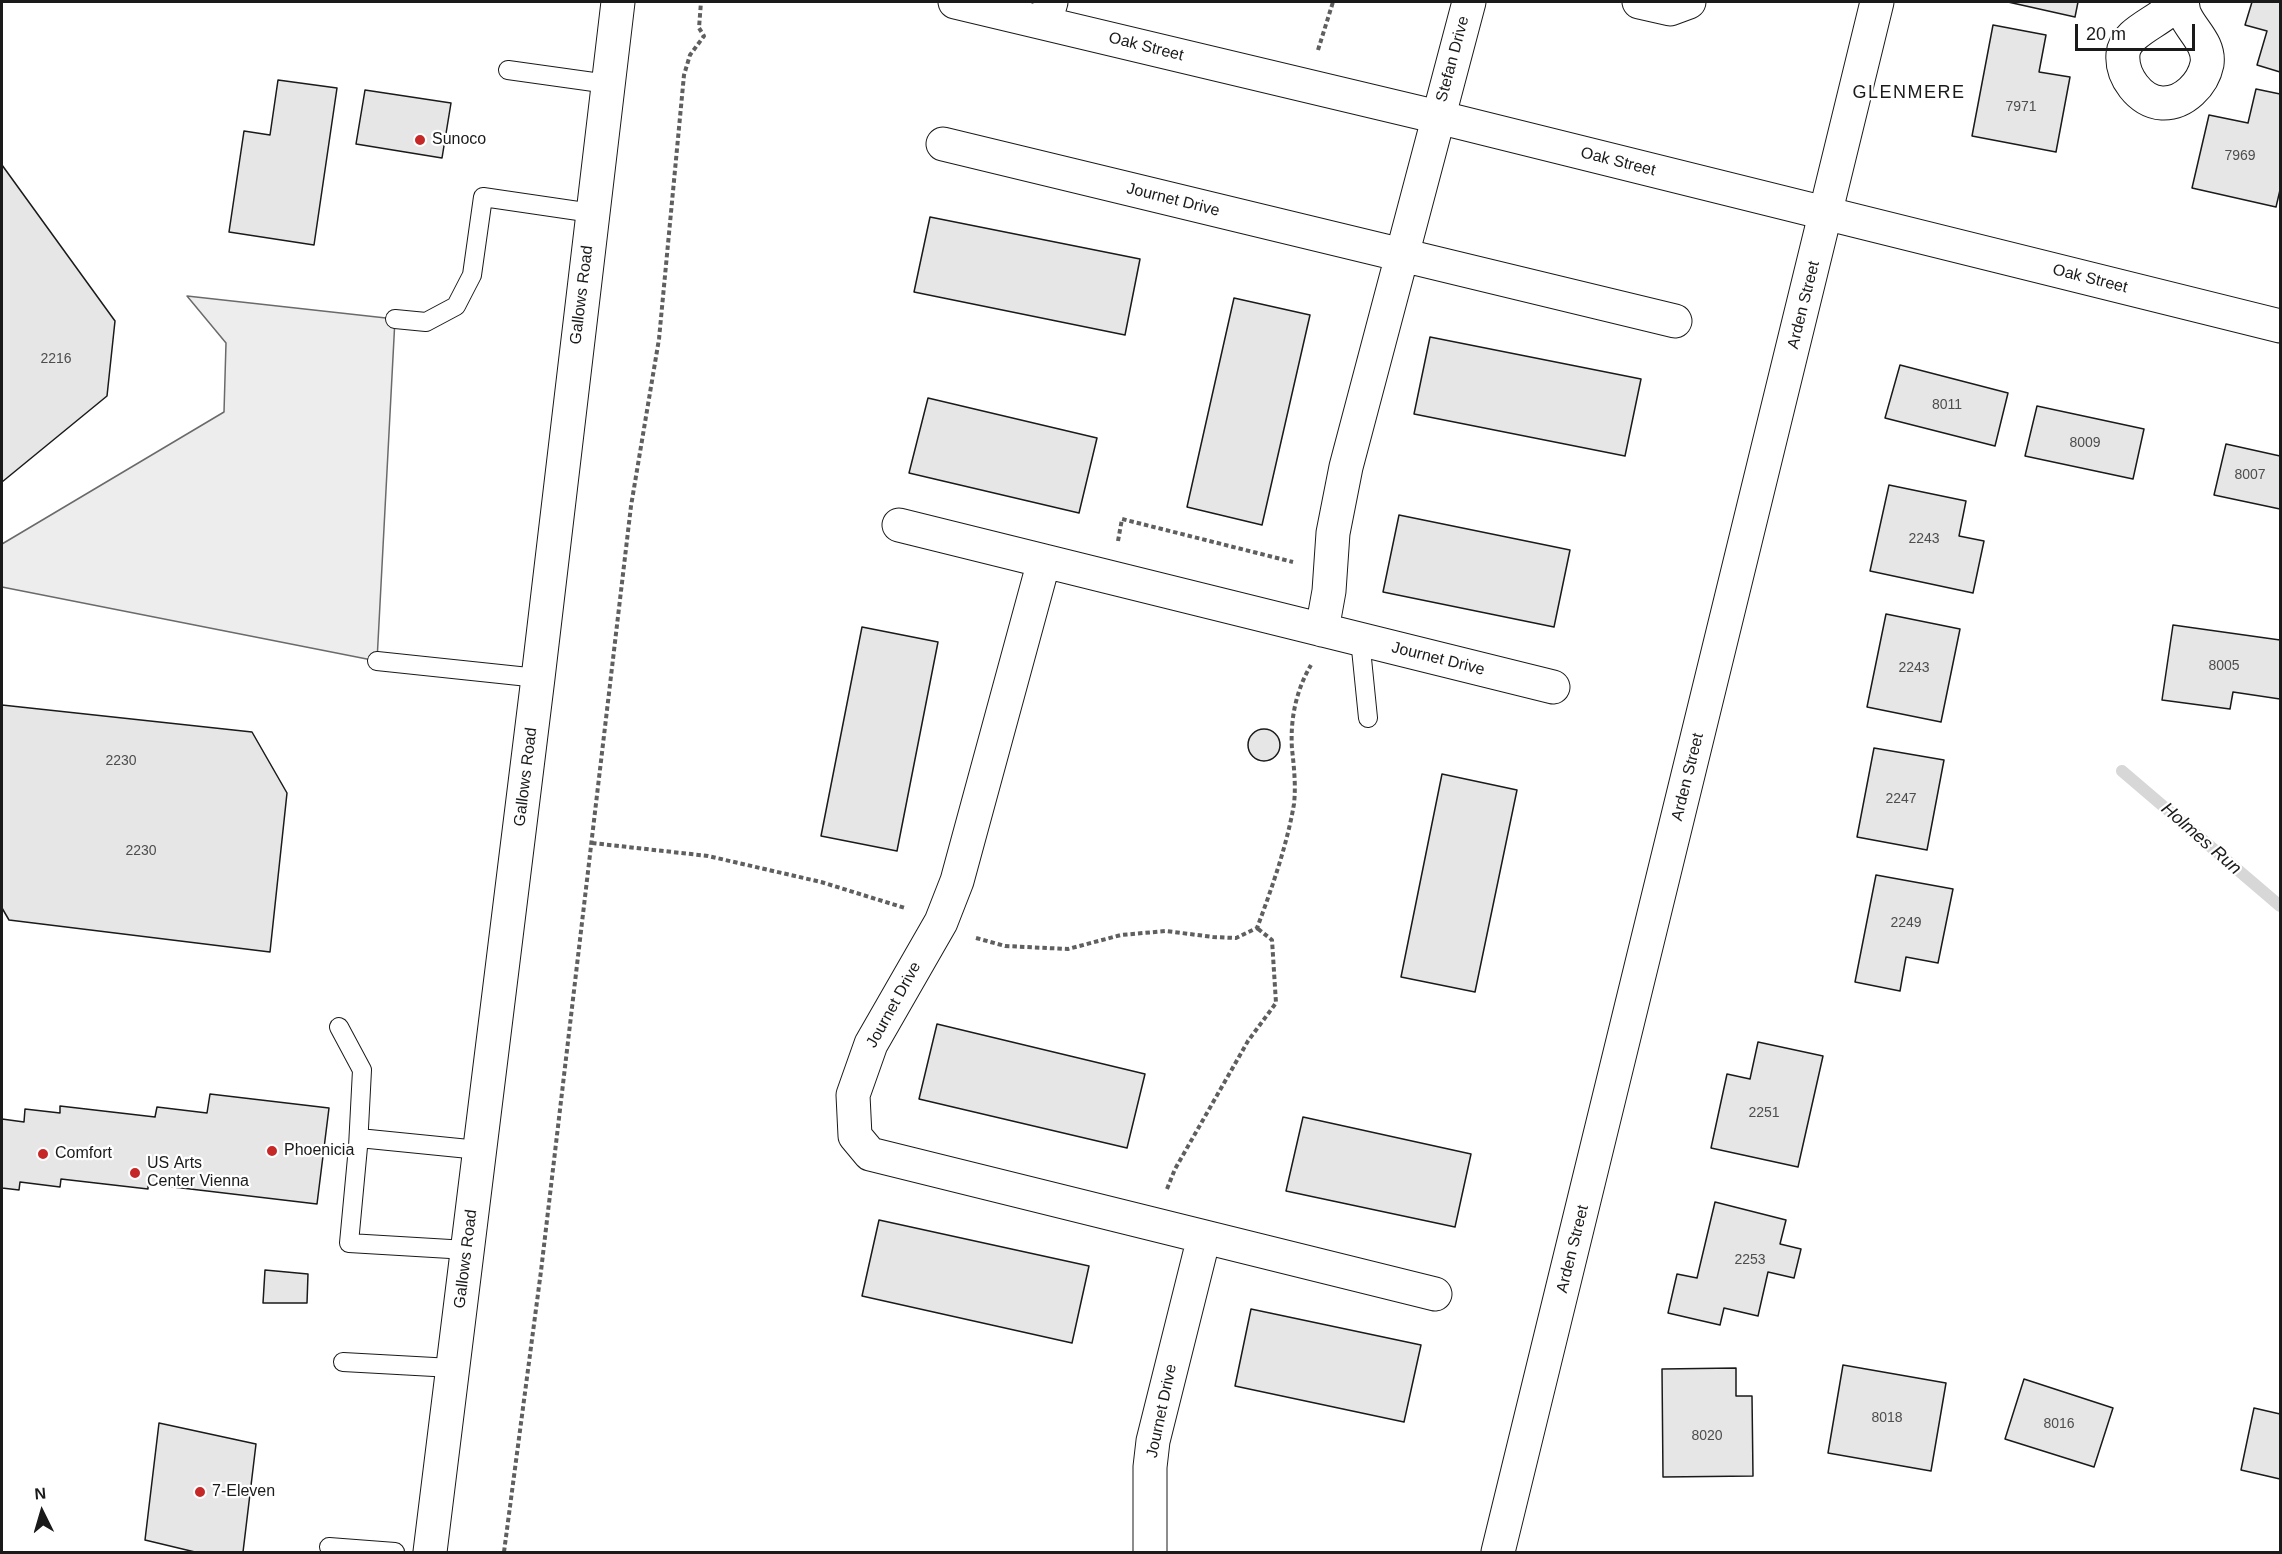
<!DOCTYPE html>
<html>
<head>
<meta charset="utf-8">
<style>
	body { margin:0 }
	#map { position:relative; width:2282px; height:1554px; overflow:hidden; background:#fff; font-family:Helvetica,sans-serif }
	canvas { display:block }
	.frame { position:absolute; inset:0; border:3px solid #1a1a1a; pointer-events:none }
	.north { position:absolute; left:12px; top:1482px; width:60px; height:60px; -webkit-text-stroke:4px #fff; paint-order:stroke; rotate:355deg; font-size:16px; font-weight:700; line-height:24px; text-align:center; color:#1a1a1a }
	.north::after { content:''; display:block; margin:auto; width:21px; height:27px; background:#1a1a1a; clip-path:polygon(50% 0,100% 100%,50% 72%,0 100%) }
	.scale { position:absolute; left:2075px; top:24px; width:120px; height:27px; box-sizing:border-box; border:3px solid #1a1a1a; border-top:0; padding-left:8px; font-size:18px; line-height:21px; white-space:nowrap; color:#1a1a1a; -webkit-text-stroke:4px #fff; paint-order:stroke }
</style>
</head>
<body>
<div id="map">
<canvas width="2282" height="1554"></canvas>
<div class="frame"></div>
<div class="north">N</div>
<div class="scale">20 m</div>
</div>
<script>
const ctx = document.querySelector('canvas').getContext('2d');
ctx.lineJoin = 'round';
function fillPath(path, color) { ctx.fillStyle = color; ctx.fill(path, 'evenodd'); }
function strokePath(path, color, width, dash) { ctx.strokeStyle = color; ctx.lineWidth = width; ctx.lineCap = dash ? 'butt' : 'round'; ctx.setLineDash(dash || []); ctx.stroke(path); }
function label(font, color, halo, rows, align = 'center') {
  ctx.font = font + ' Helvetica,sans-serif'; ctx.lineWidth = 4.5; ctx.setLineDash([]); ctx.textBaseline = 'middle'; ctx.strokeStyle = halo; ctx.fillStyle = color; for (const [text, x, y, turn = 0] of rows) {
    ctx.save(); ctx.translate(x, y); ctx.rotate((+turn || 0) * Math.PI / 180); ctx.textAlign = isNaN(turn) ? turn : align; if (halo) ctx.strokeText(text, 0, 0); ctx.fillText(text, 0, 0); ctx.restore();
  }
}
const built = new Path2D(`
	M187,296l208,23 -18,342 -375,-74v-43l222,-132 2,-69z`);
const stream = new Path2D(`
	M2122,771l158,135`);
const building = new Path2D(`
	M2008,2h70l-3,15z
	M2252,2h28v70l-23,-7 10,-34 -22,-6z
	M1993,25l53,10 -7,37 31,5 -14,75 -84,-16z
	M278,80l59,8 -23,157 -85,-13 15,-101 26,4z
	M2256,89l24,5v96l-4,17 -84,-19 17,-73 39,8z
	M365,90l86,13 -9,55 -86,-14z
	M2,165l113,156 -8,75 -105,86z
	M930,217l210,42 -15,76 -211,-43z
	M1234,298l76,17 -48,210 -75,-18z
	M1430,337l211,42 -16,77 -211,-42z
	M1900,365l108,28 -13,53 -110,-28z
	M928,398l169,40 -18,75 -170,-40z
	M2037,406l107,23 -11,50 -108,-23z
	M2226,444l54,12v53l-66,-14z
	M1889,485l77,16 -7,35 25,5 -11,52 -103,-22z
	M1399,515l171,35 -16,77 -171,-35z
	M1886,614l74,15 -19,93 -74,-15z
	M2173,625l107,15v59l-47,-7 -3,17 -68,-9z
	M862,627l76,15 -41,209 -76,-15z
	M2,705l250,27 35,61 -17,159 -261,-32 -7,-12z
	M1248 745a16 16 0 1 1 32 0a16 16 0 1 1-32 0Z
	M1874,748l70,12 -17,90 -70,-13z
	M1442,774l75,16 -42,202 -74,-15z
	M1876,875l77,14 -15,74 -32,-6 -6,34 -45,-9z
	M937,1024l208,50 -18,74 -208,-49z
	M1758,1042l65,14 -25,111 -87,-19 16,-74 23,5z
	M210,1094l119,14 -12,96 -169,-20v5l-87,-10 -1,8 -40,-5 -1,8 -17,-2v-69l22,3 1,-13 35,4v-7l95,11 2,-10 50,6z
	M1303,1117l168,37 -16,73 -169,-36z
	M1715,1202l71,18 -6,24 21,5 -7,29 -26,-6 -10,44 -34,-8 -4,17 -52,-12 9,-39 20,4z
	M879,1220l210,46 -17,77 -210,-47z
	M265,1270l43,4 -1,29h-44z
	M1251,1309l170,36 -17,77 -169,-36z
	M1843,1365l103,18 -15,88 -103,-18z
	M1736,1368v28h16l1,80 -90,1 -1,-108z
	M2024,1379l89,29 -19,59 -89,-28z
	M2254,1408l26,6v65l-39,-9z
	M159,1423l97,21 -13,108h-48l-50,-12z`);
const path = new Path2D(`
	M1318,50l15,-48
	M1118,541l4,-22 171,43
	M592,843l116,13 113,26 84,26
	M976,938l29,8 63,3 53,-14 45,-4 47,6 23,1 21,-10c15,-40 30,-83 37,-124 2,-18 0,-37 -2,-55 -2,-29 4,-59 19,-84
	M1167,1189l8,-20 73,-128 28,-38 -4,-63 -15,-12
	M504,1552l37,-281 90,-765 28,-167 25,-264 6,-20 14,-19 -5,-8 2,-26`);
const lane = new Path2D(`
	M508,70l100,14
	M395,319l31,3 30,-16 16,-31 11,-78 109,16
	M1360,639l8,79
	M377,661l161,17
	M339,1027l23,43 -4,77 -9,96 118,7
	M359,1138l120,12
	M343,1362l109,6
	M329,1547l66,5`);
const street = new Path2D(`
	M1639,2l31,7 19,-7
	M2176,2c-11,19 -51,28 -53,52 -2,22 17,48 39,49 22,1 41,-19 45,-39 3,-20 -15,-33 -22,-49 -2,-4 -2,-9 -3,-13
	M1045,22l6,-20
	M943,144l732,177
	M899,525l654,162
	M1044,561l-87,320 -16,41 -70,122 -18,51 2,41 15,18 565,140
	M1322,630l7,-39 4,-58 13,-66 123,-465
	M1150,1552v-85l3,-26 51,-204
	M1498,1552l379,-1550`);
const secondary = new Path2D(`
	M955,2l483,115 842,209`);
const primary = new Path2D(`
	M430,1552l108,-874 80,-676`);
const markers = [
	[420,140,6,"#c62828"],
	[272,1151,6,"#c62828"],
	[43,1154,6,"#c62828"],
	[135,1173,6,"#c62828"],
	[200,1492,6,"#c62828"]
];
const numberNames = [
	["7971",2021,107],
	["7969",2240,156],
	["2216",56,359],
	["8011",1947,405],
	["8009",2085,443],
	["8007",2250,475],
	["2243",1924,539],
	["8005",2224,666],
	["2243",1914,668],
	["2230",121,761],
	["2247",1901,799],
	["2230",141,851],
	["2249",1906,923],
	["2251",1764,1113],
	["2253",1750,1260],
	["8018",1887,1418],
	["8016",2059,1424],
	["8020",1707,1436]
];
const streetNames = [
	["Oak Street",1146,47,14],
	["Stefan Drive",1453,59,-75],
	["Oak Street",1618,162,14],
	["Journet Drive",1173,200,14],
	["Oak Street",2090,279,14],
	["Gallows Road",582,295,-83],
	["Arden Street",1804,305,-76],
	["Journet Drive",1438,659,14],
	["Gallows Road",526,777,-83],
	["Arden Street",1688,777,-76],
	["Journet Drive",894,1005,-61],
	["Arden Street",1573,1249,-76],
	["Gallows Road",466,1259,-83],
	["Journet Drive",1162,1411,-78]
];
const poiNames = [
	["Sunoco",432,140],
	["Phoenicia",284,1151],
	["Comfort",55,1154],
	["US Arts",147,1164],
	["Center Vienna",147,1182],
	["7-Eleven",212,1492]
];
const neighbourhoodNames = [
	["GLENMERE",1909,93]
];
const waterNames = [
	["Holmes Run",2201,839,41]
];
fillPath(built, '#ededed');
strokePath(built, '#6a6a6a', 1.5);
strokePath(stream, '#d7d7d7', 12);
fillPath(building, '#e6e6e6');
strokePath(building, '#1a1a1a', 1.5);
strokePath(lane, '#1a1a1a', 20);
strokePath(street, '#1a1a1a', 35);
strokePath(secondary, '#1a1a1a', 35);
strokePath(primary, '#1a1a1a', 35);
strokePath(path, '#5f5f5f', 4, [4.5, 3]);
strokePath(lane, '#fff', 18);
strokePath(street, '#fff', 33);
strokePath(secondary, '#fff', 33);
strokePath(primary, '#fff', 33);
for (const [x, y, r, color] of markers) { const dot = new Path2D(); dot.arc(x, y, r, 0, 2 * Math.PI); ctx.fillStyle = color; ctx.fill(dot); strokePath(dot, '#fff', 2); }
label('14px', '#4d4d4d', null, numberNames);
label('16px', '#1a1a1a', '#fff', streetNames);
label('16px', '#1a1a1a', '#fff', poiNames, 'left');
ctx.letterSpacing = '1.5px';
label('18px', '#1a1a1a', '#fff', neighbourhoodNames);
ctx.letterSpacing = '0px';
label('italic 18px', '#1a1a1a', '#fff', waterNames);
</script>
</body>
</html>
